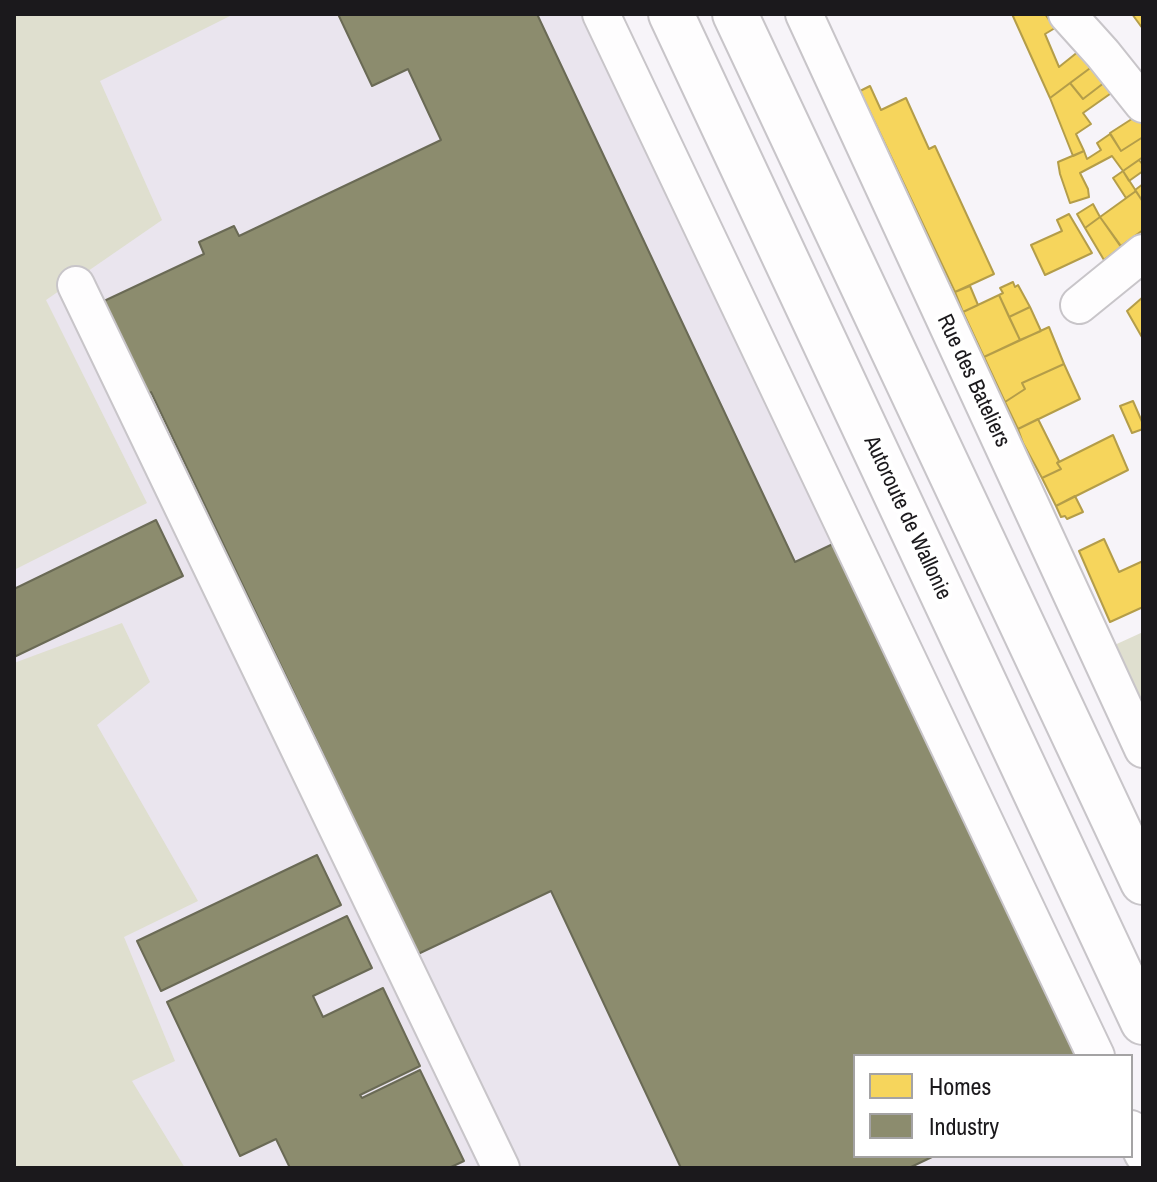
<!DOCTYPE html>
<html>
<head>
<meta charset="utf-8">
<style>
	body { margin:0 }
	#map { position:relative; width:1157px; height:1182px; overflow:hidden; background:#f7f4f9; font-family:"Archivo Narrow",sans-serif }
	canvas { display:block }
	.frame { position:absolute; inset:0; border:16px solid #1b191c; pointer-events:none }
	.legend { position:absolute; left:853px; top:1054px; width:280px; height:104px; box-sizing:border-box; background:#fff; border:2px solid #a4a3a4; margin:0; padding:10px 14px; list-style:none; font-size:24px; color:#1b191c }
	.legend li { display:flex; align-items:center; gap:16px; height:40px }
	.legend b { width:40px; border:2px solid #a4a3a4 }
</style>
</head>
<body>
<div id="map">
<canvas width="1157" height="1182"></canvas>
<div class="frame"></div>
<ul class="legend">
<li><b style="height:22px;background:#f6d55c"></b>Homes</li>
<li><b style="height:22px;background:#8c8c6e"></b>Industry</li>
</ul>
</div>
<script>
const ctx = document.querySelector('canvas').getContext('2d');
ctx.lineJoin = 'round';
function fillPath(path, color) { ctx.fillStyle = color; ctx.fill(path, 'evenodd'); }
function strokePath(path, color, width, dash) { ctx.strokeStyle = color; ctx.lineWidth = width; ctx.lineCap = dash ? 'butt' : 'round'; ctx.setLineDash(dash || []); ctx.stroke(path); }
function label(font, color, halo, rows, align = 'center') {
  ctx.font = font + ' "Archivo Narrow",sans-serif'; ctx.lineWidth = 8; ctx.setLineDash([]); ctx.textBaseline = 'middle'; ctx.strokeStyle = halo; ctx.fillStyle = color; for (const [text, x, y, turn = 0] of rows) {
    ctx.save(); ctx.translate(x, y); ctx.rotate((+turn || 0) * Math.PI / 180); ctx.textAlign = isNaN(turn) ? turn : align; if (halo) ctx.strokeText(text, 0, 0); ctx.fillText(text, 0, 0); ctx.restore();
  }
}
const built = new Path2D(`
	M14,14h597l490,1042h-246v100h276l12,12h-1129z`);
const green = new Path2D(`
	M14,14h220l-134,67 62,139 -116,80 101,203 -133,67z
	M122,623l28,59 -53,43 101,176 -74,36 51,124 -43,20 53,87h-171v-505z
	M1143,632v93l-35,-77z`);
const homes = new Path2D(`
	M1012,14h33l10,14 -10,6 14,33 25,-20 13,16 -47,35z
	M1132,14h11v15z
	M1097,63l12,16 -26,20 -13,-16z
	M1109,79l8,10 -34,24 8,11 -15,10 8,17 -11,5 -23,-58 20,-15 13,16z
	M870,86l11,24 25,-12 23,51 6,-3 59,128 -39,18 -95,-201z
	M1138,115l5,7v15l-22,14 -11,-18z
	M1110,134l11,17 22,-14v20l-20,14 -11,-15 -32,17 8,16 1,8 -19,6 -10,-29 -2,-12 26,-11 3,8 14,-9 -4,-7z
	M1139,160l4,5v6l-14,10 -6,-10z
	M1123,171l13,20 -10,7 -13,-20z
	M1143,184v18l-8,-12z
	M1136,191l7,11v28l-22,16 -21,-29z
	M1093,204l7,13 -15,11 -8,-14z
	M1069,214l23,39 -47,22 -14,-30 31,-14 -5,-11z
	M1100,217l21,30 -17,13 -19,-32z
	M1013,282l2,5 3,-2 12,22 -21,10 -10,-22 4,-2 -3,-5z
	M970,286l8,19 -15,7 -8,-20z
	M999,295l21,45 -36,17 -21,-45z
	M1143,297v42l-16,-28z
	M1030,307l11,24 -21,9 -11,-23z
	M1049,327l15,37 -42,19 3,6 -20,13 -21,-45z
	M1064,364l16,35 -62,30 -13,-27 20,-13 -3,-6z
	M1133,401l10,23v5l-11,4 -12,-27z
	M1038,419l21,42 -2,2 4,6 -19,9 -19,-35 -5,-14z
	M1113,435l15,35 -72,36 -14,-28 19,-9 -4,-6z
	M1075,496l8,16 -16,7 -2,-3 -4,1 -5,-11z
	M1104,539l15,33 24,-11v46l-33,15 -31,-71z`);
const industry = new Path2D(`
	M338,14h199l258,548 42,-20 250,514h-232v100h79l-25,12h-228l-130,-277 -133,63 -267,-562 -3,2 -44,-93 100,-47 -5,-12 35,-16 5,10 202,-96 -33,-71 -36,17z
	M156,520l27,56 -169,81v-68z
	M317,855l24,50 -180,86 -24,-50z
	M347,916l25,52 -59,28 10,21 60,-29 37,78 -60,29 2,3 58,-28 44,91 -15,7h-159l-14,-29 -36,17 -73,-154z`);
const minor = new Path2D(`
	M601,14l495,1042
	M804,14l339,735
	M1067,14l36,40 40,50
	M76,285l425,883
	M1079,305l64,-52
	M1131,1129l12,25`);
const highway = new Path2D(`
	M671,14l472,1008
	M735,14l408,868`);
const streetNames = [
	["Rue des Bateliers",973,381,65],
	["Autoroute de Wallonie",907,518,65]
];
fillPath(built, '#eae5ee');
fillPath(green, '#dfdfcf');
fillPath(homes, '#f6d55c');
strokePath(homes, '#b49d49', 2);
fillPath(industry, '#8c8c6e');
strokePath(industry, '#6a6a55', 2);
strokePath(minor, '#c8c5c9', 40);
strokePath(highway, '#c8c5c9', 48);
strokePath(minor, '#fefdfe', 36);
strokePath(highway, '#fefdfe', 44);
label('22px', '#1b191c', '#fff', streetNames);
</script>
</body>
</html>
